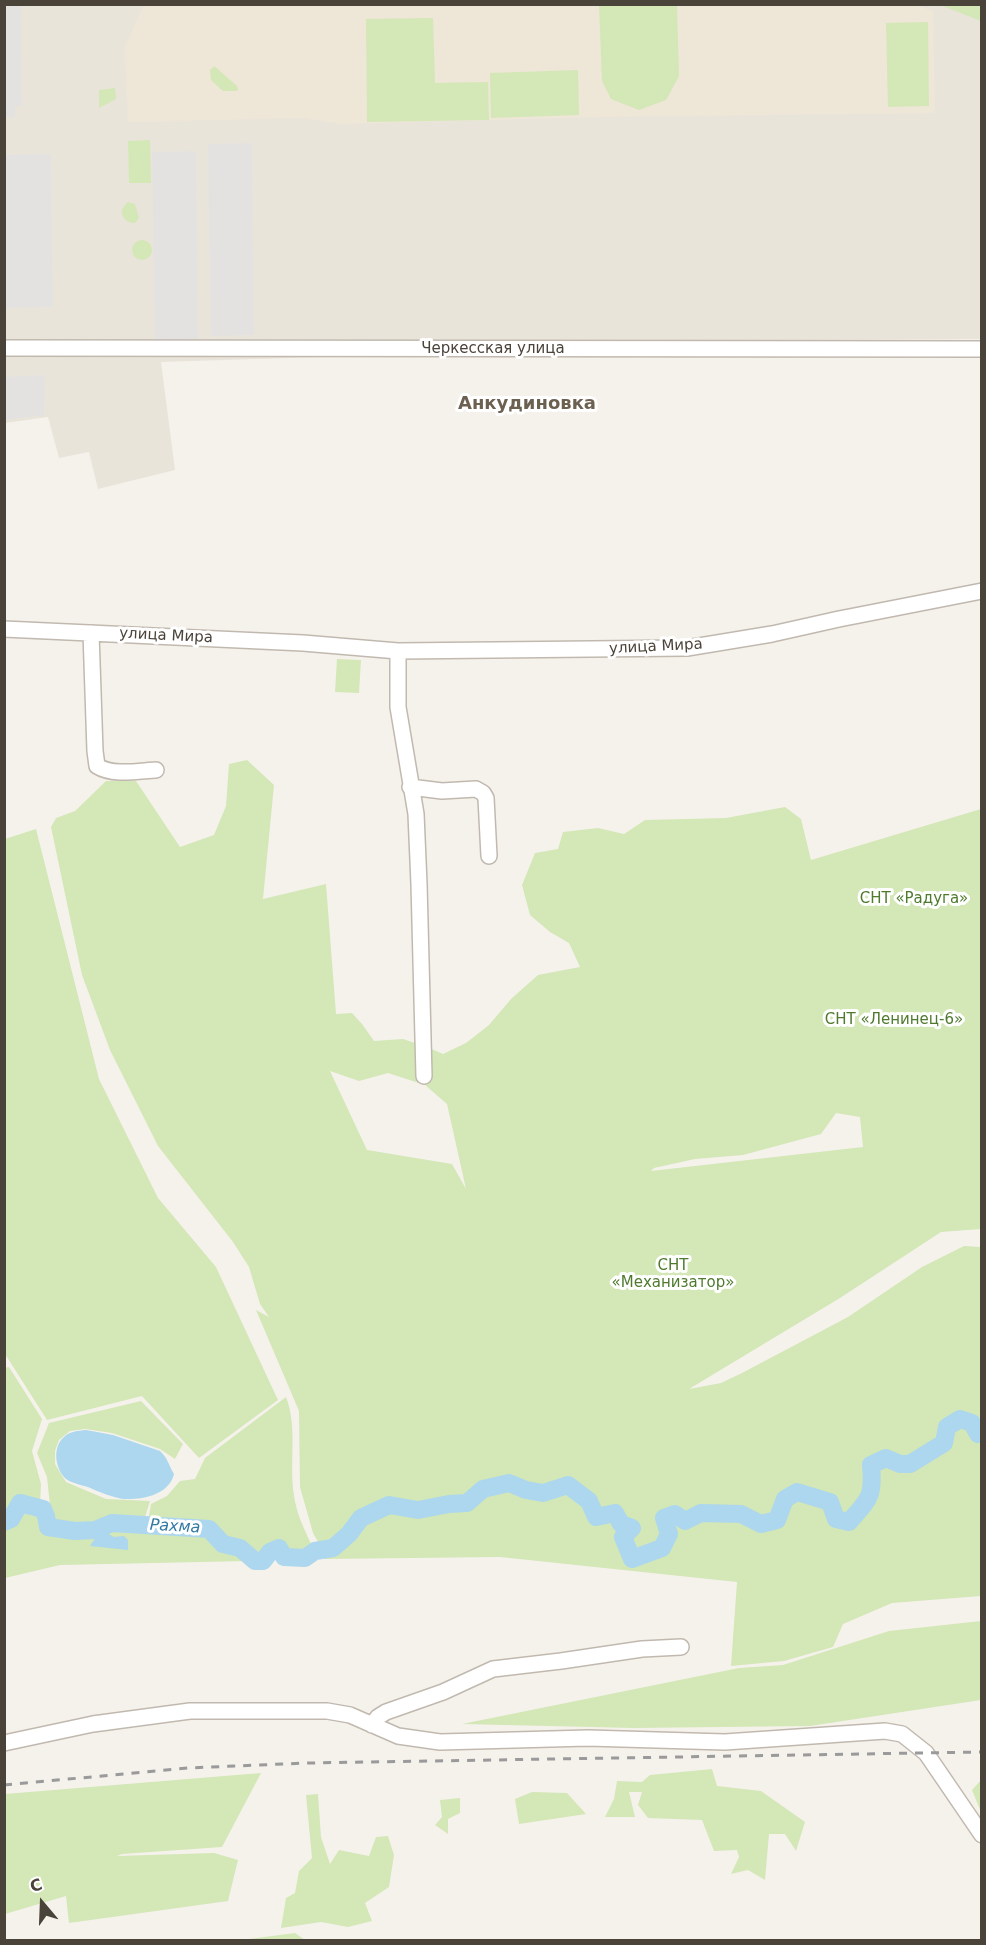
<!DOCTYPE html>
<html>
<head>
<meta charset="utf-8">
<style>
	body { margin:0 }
	#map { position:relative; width:986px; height:1945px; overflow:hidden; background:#f5f2ec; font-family:"DejaVu Sans",sans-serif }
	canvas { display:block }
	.frame { position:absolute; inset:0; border:6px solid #4a433a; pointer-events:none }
	.north { position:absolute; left:12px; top:1873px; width:60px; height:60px; -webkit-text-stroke:4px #fff; paint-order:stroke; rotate:341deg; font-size:16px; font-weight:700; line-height:24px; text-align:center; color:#4a433a }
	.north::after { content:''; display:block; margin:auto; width:21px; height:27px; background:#4a433a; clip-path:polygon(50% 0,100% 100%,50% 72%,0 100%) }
</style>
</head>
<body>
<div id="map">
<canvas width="986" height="1945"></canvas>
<div class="frame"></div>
<div class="north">С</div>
</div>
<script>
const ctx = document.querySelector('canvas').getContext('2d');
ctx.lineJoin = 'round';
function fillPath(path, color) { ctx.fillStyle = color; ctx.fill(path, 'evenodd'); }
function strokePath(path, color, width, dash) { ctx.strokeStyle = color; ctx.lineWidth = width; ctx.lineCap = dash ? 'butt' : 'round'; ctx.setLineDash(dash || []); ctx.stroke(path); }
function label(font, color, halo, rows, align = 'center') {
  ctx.font = font + ' "DejaVu Sans",sans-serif'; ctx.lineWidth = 6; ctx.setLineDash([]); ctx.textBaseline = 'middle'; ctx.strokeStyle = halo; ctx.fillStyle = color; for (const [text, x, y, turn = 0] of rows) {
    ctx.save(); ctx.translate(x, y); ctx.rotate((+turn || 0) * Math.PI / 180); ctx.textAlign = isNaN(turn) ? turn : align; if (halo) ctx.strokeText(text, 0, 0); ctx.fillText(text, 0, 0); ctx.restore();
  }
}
const residential = new Path2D(`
	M4,5h977v334l-660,4v14l-160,5 14,108 -77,19 -9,-37 -30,6 -11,-41 -43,6z`);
const education = new Path2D(`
	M144,5h771l18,6 2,102 -339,4 -255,7 -38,-6 -175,4 -3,-75z`);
const green = new Path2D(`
	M599,5h78l2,71 -13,24 -27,10 -28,-11 -9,-18z
	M940,5h41v16z
	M433,18l2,65 53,-1 1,38 -122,2 -1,-103z
	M928,22l1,84 -41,1 -2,-84z
	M214,66l23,20 1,3 -1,2h-14l-12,-11 -1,-10z
	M578,70l1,45 -88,3 -1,-45z
	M115,88l1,11 -17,9v-18z
	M150,140l1,43h-22l-1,-42z
	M128,202l7,2 4,14 -4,5c-9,0 -14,-6 -13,-14z
	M132 250a10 10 0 1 1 20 0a10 10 0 1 1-20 0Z
	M337,659l24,1 -2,33 -24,-1z
	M247,760l27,25 -11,114 63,-15 10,130 16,-1 10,11 12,17 29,-2 24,8 16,7 23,-11 23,-18 22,-26 27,-24 42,-8 -11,-24 -19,-11 -20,-17 -8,-30 13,-32 23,-4 5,-17 35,-4 26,6 21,-14 81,-2 59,-11 16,12 10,41 170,-51v420l-40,3 -101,66 -151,91 32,-6 21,-10 106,-56 74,-50 42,-21 17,1v183l-7,-9 -12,-6 -19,10 -3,16 -33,21 -17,-8 -22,9c2,31 -2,33 -21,56l-9,-3 -6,-16 -34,-10 -15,7 -9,21 -13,3 -17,-10 -44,-1 -15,7 -9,-6 -15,6 4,18 -6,9 -26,11 -6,-17 9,-12 -13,-4 -7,-13 -18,5 -7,-17 -22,-15 -26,9 -32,-11 -28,6 -17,15h-12l-36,6 -30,-5 -29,14 -14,18 -13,10 -11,3 -8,-14 -13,-46 -1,-76 -43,-101 13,7 -9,-13 -11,-37 -16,-25 -75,-96 -48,-96 -28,-75 -31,-148 5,-9 19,-7 31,-30h30l44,66 34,-12 12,-29 3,-42zM330,1071l29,10 29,-8 37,12 22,19 19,85 -14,-25 -85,-14zM836,1113l24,4 3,30 -212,24 3,-3 41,-9 48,-4 78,-21z
	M36,829l63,250 59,119 58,69 62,133 -79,58 -57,-62 -95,24 -42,-66v-515z
	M9,1367l33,52 -10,32 9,33 -1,20 -22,-3 -13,17 -1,-150z
	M286,1397c12,31 3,66 8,98 2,18 11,36 19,53l-10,7 -17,-2 -6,-7 -11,3 -8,8 -7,-1 -14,-11 -16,-3 -14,-16 -62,-4 3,-18 16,-8 13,-15 15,-2 10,-21z
	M141,1401l42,43 -8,15 -15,-10 -48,-16 -27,-4 -15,2 -11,9 -4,11v13l11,18 40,17 44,2 -5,16 -67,9 -24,-4 -4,-16 -3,-29 -10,-24 12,-30z
	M961,1423l9,2 7,12 4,1v158l-89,7 -49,21 -10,23 -49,14 -53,5 6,-84 -237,-25 -176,2 -3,-6 13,-2 18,-14 11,-17 26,-12 29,5 50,-7 17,-14 24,-6 17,7 19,3 22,-8 20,14 8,18 18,-4 5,9 7,3 -5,9 12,26 32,-13 8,-16 -5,-14 8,-3 10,7 17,-8 39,1 19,10 19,-5 8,-20 11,-6 30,9 7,17 16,3c20,-23 26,-26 24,-57l12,-7 14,5 14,1 32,-23 3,-13z
	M23,1507l18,7 5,16 47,3 20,-5 95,6 11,12 19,4 10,11 -188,4 -55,13 -1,-47 3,-7 8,-4z
	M981,1621v79l-171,26 -177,2 -171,-4 277,-56 44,-3 106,-34z
	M712,1769l5,17 44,5 44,31 -9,29 -11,-17h-16l-4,46 -17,-10 -17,4 8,-17 -2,-7 -23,1 -12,-31 -54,-2 -10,-13 4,-13h-13l6,25h-30l9,-18 3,-18 25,1 8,-7z
	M261,1773l-39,74 -100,7 -5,2 97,-3 24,7 -10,41 -159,22 -3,-27 -61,18v-120z
	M981,1780v32l-9,-22z
	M532,1792l35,1 19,21 -67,10 -4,-25z
	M318,1794l3,43 9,27 9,-14 30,6 7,-19 12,-1 6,19 -5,32 -24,16 7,18 -24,6 -27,-5 -40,6 5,-30 9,-5 4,-22 13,-13 -6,-63z
	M460,1798v15l-12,6v15l-13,-9 7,-8 -2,-17z
	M295,1933l10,7h-56v-1z`);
const parking = new Path2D(`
	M4,5h17l1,101 -7,1v10h-10z
	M252,143l2,192 -43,1 -3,-192z
	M196,151l2,192 -43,1 -3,-192z
	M51,154l2,153 -48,1v-153z
	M45,375l-1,40 -39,5v-43z`);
const water = new Path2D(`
	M86,1430l27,5 47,16c8,7 9,15 14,23 -5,21 -32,26 -51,25 -8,-1 -27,-8 -35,-12 -7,-2 -16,-4 -22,-8 -11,-10 -14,-32 -2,-42 6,-6 14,-6 22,-7z
	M105,1532l9,5 10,-1 4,4v10l-38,-4 8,-12z`);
const river = new Path2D(`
	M4,1522l7,-3 9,-16 23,6 3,7 2,11 27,4 20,-1 17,-7 97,6 14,15 17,4 15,13h8l7,-9 9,-4 5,9 21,1 10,-7 18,-3 16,-14 12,-16 28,-13 29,5 31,-6 18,-1 16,-14 26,-6 17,7 17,3 25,-8 21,16 7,16 19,-4 6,11 11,4 -9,9 9,22 30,-11 7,-14 -5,-16 11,-4 10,7 16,-8 40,1 20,10 16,-4 8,-21 12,-7 33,10 6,17 13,3c20,-23 25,-25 22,-57l15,-7 14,6h10l34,-21 3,-16 13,-8 12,4 6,11h4`);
const minor = new Path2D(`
	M4,348l978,1
	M4,629l299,14 95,8 289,-3 85,-14 67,-15 143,-28
	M91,633l4,118 2,15c16,10 41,5 59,4
	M398,651v56l18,107 3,70 5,192
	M410,787l32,4 34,-2 7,4 3,5 3,58
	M372,1725l6,-8 8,-5 57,-20 50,-23 68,-8 81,-12 39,-2
	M4,1743l89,-19 97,-13h137l23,4 48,21 42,6 148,-4 137,4 160,-11 17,3 24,19 56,82`);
const rail = new Path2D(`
	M4,1785l184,-17 120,-5 674,-11`);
const streetNames = [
	["Черкесская улица",493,349],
	["улица Мира",166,636,3],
	["улица Мира",656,647,-3]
];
const parkNames = [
	["СНТ «Радуга»",914,899],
	["СНТ «Ленинец-6»",894,1020],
	["СНТ",673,1266],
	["«Механизатор»",673,1283]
];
const waterNames = [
	["Рахма",175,1527,3]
];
const quarterNames = [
	["Анкудиновка",527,404]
];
fillPath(residential, '#e9e4da');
fillPath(education, '#eee6d7');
fillPath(green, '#d4e7b7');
fillPath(parking, '#e4e2e0');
fillPath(water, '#acd7ee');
strokePath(river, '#acd7ee', 18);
strokePath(minor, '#c1b9af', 18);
strokePath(minor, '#fff', 15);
strokePath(rail, '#9a9a9a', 3, [8, 8]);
label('15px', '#4a433a', '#fff', streetNames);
label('15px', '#4f7a2e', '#fff', parkNames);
label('italic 16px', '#3279a3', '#fff', waterNames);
label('bold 18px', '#6c6051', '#fff', quarterNames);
</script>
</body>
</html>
